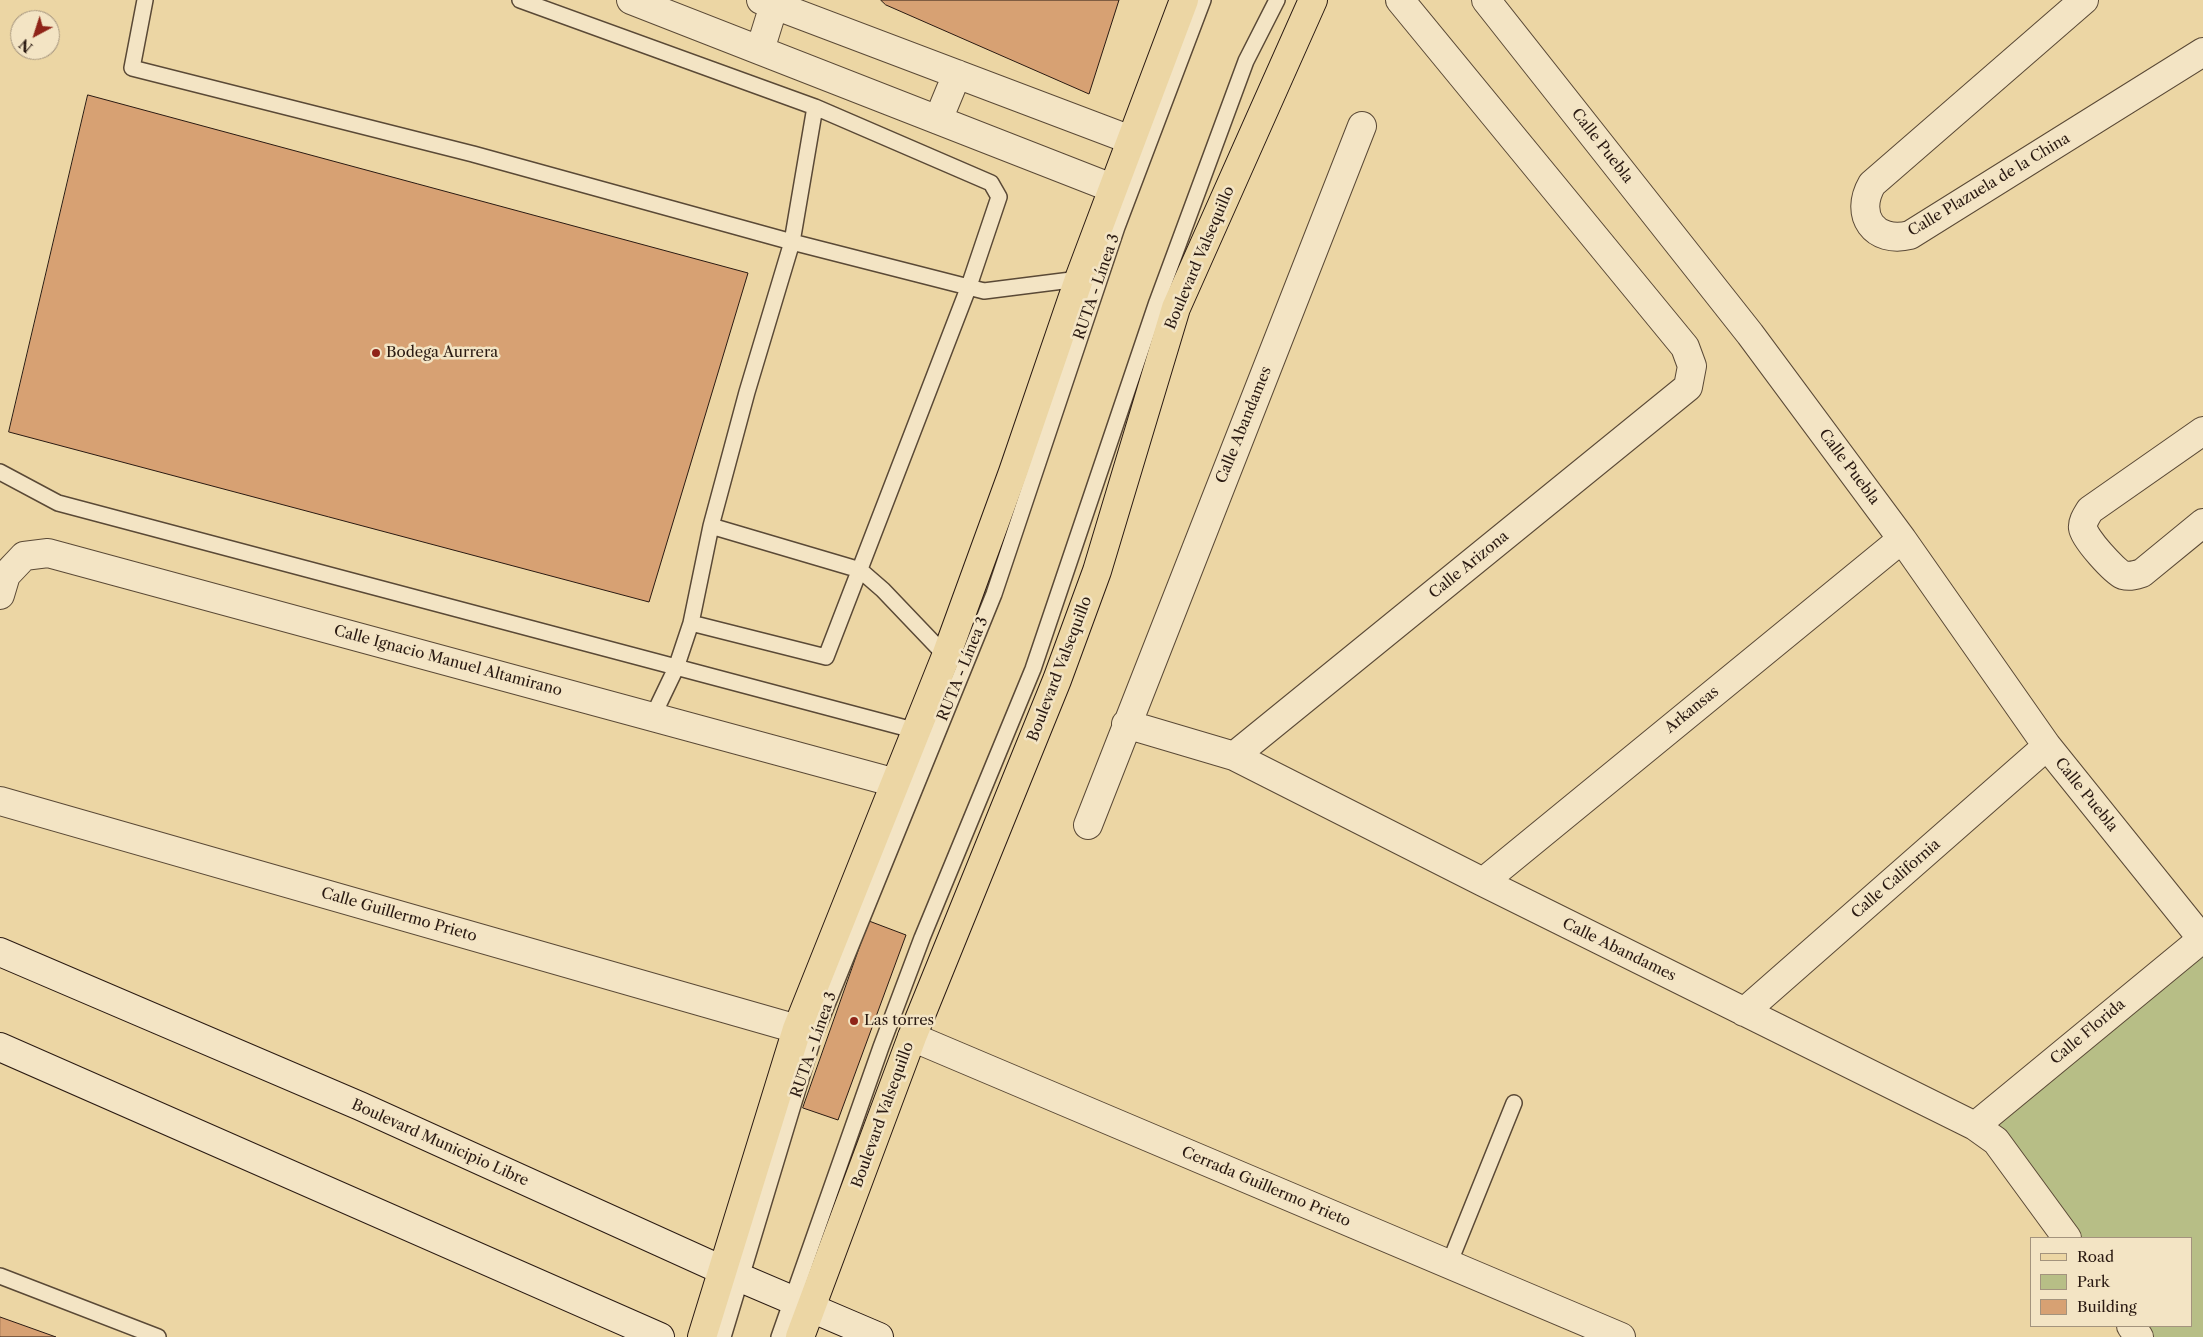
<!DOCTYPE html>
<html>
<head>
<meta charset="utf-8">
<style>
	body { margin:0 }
	#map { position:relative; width:2203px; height:1337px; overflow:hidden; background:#ecd6a4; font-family:"Libre Caslon Text",serif }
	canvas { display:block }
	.legend { position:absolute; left:2030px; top:1237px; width:162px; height:90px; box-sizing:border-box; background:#f3e4c4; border:1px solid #a3937d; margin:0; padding:6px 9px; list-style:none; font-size:15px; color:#2a1a12 }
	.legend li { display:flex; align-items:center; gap:10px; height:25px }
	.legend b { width:25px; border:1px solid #a3937d }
	.north { position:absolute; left:10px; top:10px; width:50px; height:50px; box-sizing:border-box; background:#f3e4c4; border:1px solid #a3937d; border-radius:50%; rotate:220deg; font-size:14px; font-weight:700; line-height:20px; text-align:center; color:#2a1a12 }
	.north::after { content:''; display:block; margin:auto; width:18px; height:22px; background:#8f2418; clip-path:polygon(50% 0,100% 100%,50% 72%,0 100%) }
</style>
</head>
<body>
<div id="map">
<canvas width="2203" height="1337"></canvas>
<ul class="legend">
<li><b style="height:6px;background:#ecd6a4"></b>Road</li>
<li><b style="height:14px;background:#b7be86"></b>Park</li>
<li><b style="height:14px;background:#d7a173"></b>Building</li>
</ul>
<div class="north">N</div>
</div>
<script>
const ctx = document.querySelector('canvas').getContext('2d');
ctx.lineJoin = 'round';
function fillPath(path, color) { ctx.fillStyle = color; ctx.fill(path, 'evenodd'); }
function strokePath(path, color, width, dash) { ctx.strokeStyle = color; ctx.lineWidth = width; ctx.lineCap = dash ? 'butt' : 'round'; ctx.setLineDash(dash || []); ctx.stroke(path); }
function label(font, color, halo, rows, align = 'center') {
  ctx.font = font + ' "Libre Caslon Text",serif'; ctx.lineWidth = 5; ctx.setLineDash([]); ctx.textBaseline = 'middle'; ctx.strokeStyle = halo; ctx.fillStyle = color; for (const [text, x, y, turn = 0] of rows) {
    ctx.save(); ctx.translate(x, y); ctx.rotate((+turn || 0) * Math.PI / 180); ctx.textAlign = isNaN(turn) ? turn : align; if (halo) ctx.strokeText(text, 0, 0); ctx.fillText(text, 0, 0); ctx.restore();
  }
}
const green = new Path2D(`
	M2203,941v396h-60l-8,-11h57v-88h-121l-91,-115z`);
const building = new Path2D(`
	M881,0h238l-30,94 -203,-89z
	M88,95l660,178 -99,329 -640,-170z
	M869,921l37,14 -68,185 -35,-12z
	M0,1317l56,20h-56z`);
const lane = new Path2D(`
	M145,0l-13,68 341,86 319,88 192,49 95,-12
	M520,0l295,107 176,76 8,14 -30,89 -143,371 -135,-34
	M0,472l58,31 859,228
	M711,526l149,44 23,20 63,66
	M653,716l23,-48 15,-45 20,-97 36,-134 45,-150 23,-135
	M1449,1264l65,-161
	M0,1276l158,61
	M723,1337l90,-298 181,-445 123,-367 86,-227
	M779,1337l102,-290 41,-109 111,-269 124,-367 89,-241 31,-61`);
const street = new Path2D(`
	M631,0l481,188
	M761,0l370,140
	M1486,0l264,334 152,205 145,207 156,194
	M2084,0l-212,184c-18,31 2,60 38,51l293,-183
	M760,50l14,-45
	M938,120l19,-46
	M2203,431l-113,79c-3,5 -8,12 -7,18 1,10 31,43 40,47 7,2 13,0 19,-2l61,-50
	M0,595l6,-20 18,-19 24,-3 848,230
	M1126,724l108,32 249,126 492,244 21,15 71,97
	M1234,756l454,-369 4,-21 -7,-19 -285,-347
	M0,801l797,228
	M1088,825l274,-699
	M1483,882l419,-343
	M1744,1012l303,-266
	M912,1037l709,300
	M1975,1126l227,-187
	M2131,1326l8,11`);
const secondary = new Path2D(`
	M0,952l360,154 362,164 157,67
	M0,1047l660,290`);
const primary = new Path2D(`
	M702,1337l95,-308 149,-373 67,-184 66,-193 105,-279
	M800,1337l112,-300 145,-357 40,-109 79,-263 137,-308`);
const markers = [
	[376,353,5,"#8f2418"],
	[854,1021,5,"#8f2418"]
];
const streetNames = [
	["Calle Puebla",1602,146,52],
	["Calle Plazuela de la China",1989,185,-31],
	["Boulevard Valsequillo",1200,258,-67],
	["RUTA - Línea 3",1097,287,-71],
	["Calle Abandames",1244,425,-68],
	["Calle Puebla",1849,467,53],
	["Calle Arizona",1469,565,-39],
	["Calle Ignacio Manuel Altamirano",448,661,15],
	["RUTA - Línea 3",963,669,-68],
	["Boulevard Valsequillo",1060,669,-69],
	["Arkansas",1692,710,-39],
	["Calle Puebla",2086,795,51],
	["Calle California",1896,879,-41],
	["Calle Guillermo Prieto",399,915,16],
	["Calle Abandames",1619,950,26],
	["Calle Florida",2088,1032,-40],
	["RUTA - Línea 3",814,1045,-71],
	["Boulevard Valsequillo",883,1115,-70],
	["Boulevard Municipio Libre",440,1143,24],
	["Cerrada Guillermo Prieto",1266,1187,23]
];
const poiNames = [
	["Bodega Aurrera",386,353],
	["Las torres",864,1021]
];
fillPath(green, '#b7be86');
fillPath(building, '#d7a173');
strokePath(building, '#2a1a12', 1);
strokePath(lane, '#5a4936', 18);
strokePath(street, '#5a4936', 30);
strokePath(secondary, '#2a1a12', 30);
strokePath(primary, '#2a1a12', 30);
strokePath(lane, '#f3e4c4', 15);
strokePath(street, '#f3e4c4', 28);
strokePath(secondary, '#f3e4c4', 28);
strokePath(primary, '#ecd6a4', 28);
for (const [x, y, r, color] of markers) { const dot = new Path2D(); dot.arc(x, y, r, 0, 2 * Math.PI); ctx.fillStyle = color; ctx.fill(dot); strokePath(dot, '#f3e4c4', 2); }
label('15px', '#2a1a12', '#f3e4c4', streetNames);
label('15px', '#2a1a12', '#f3e4c4', poiNames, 'left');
</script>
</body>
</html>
